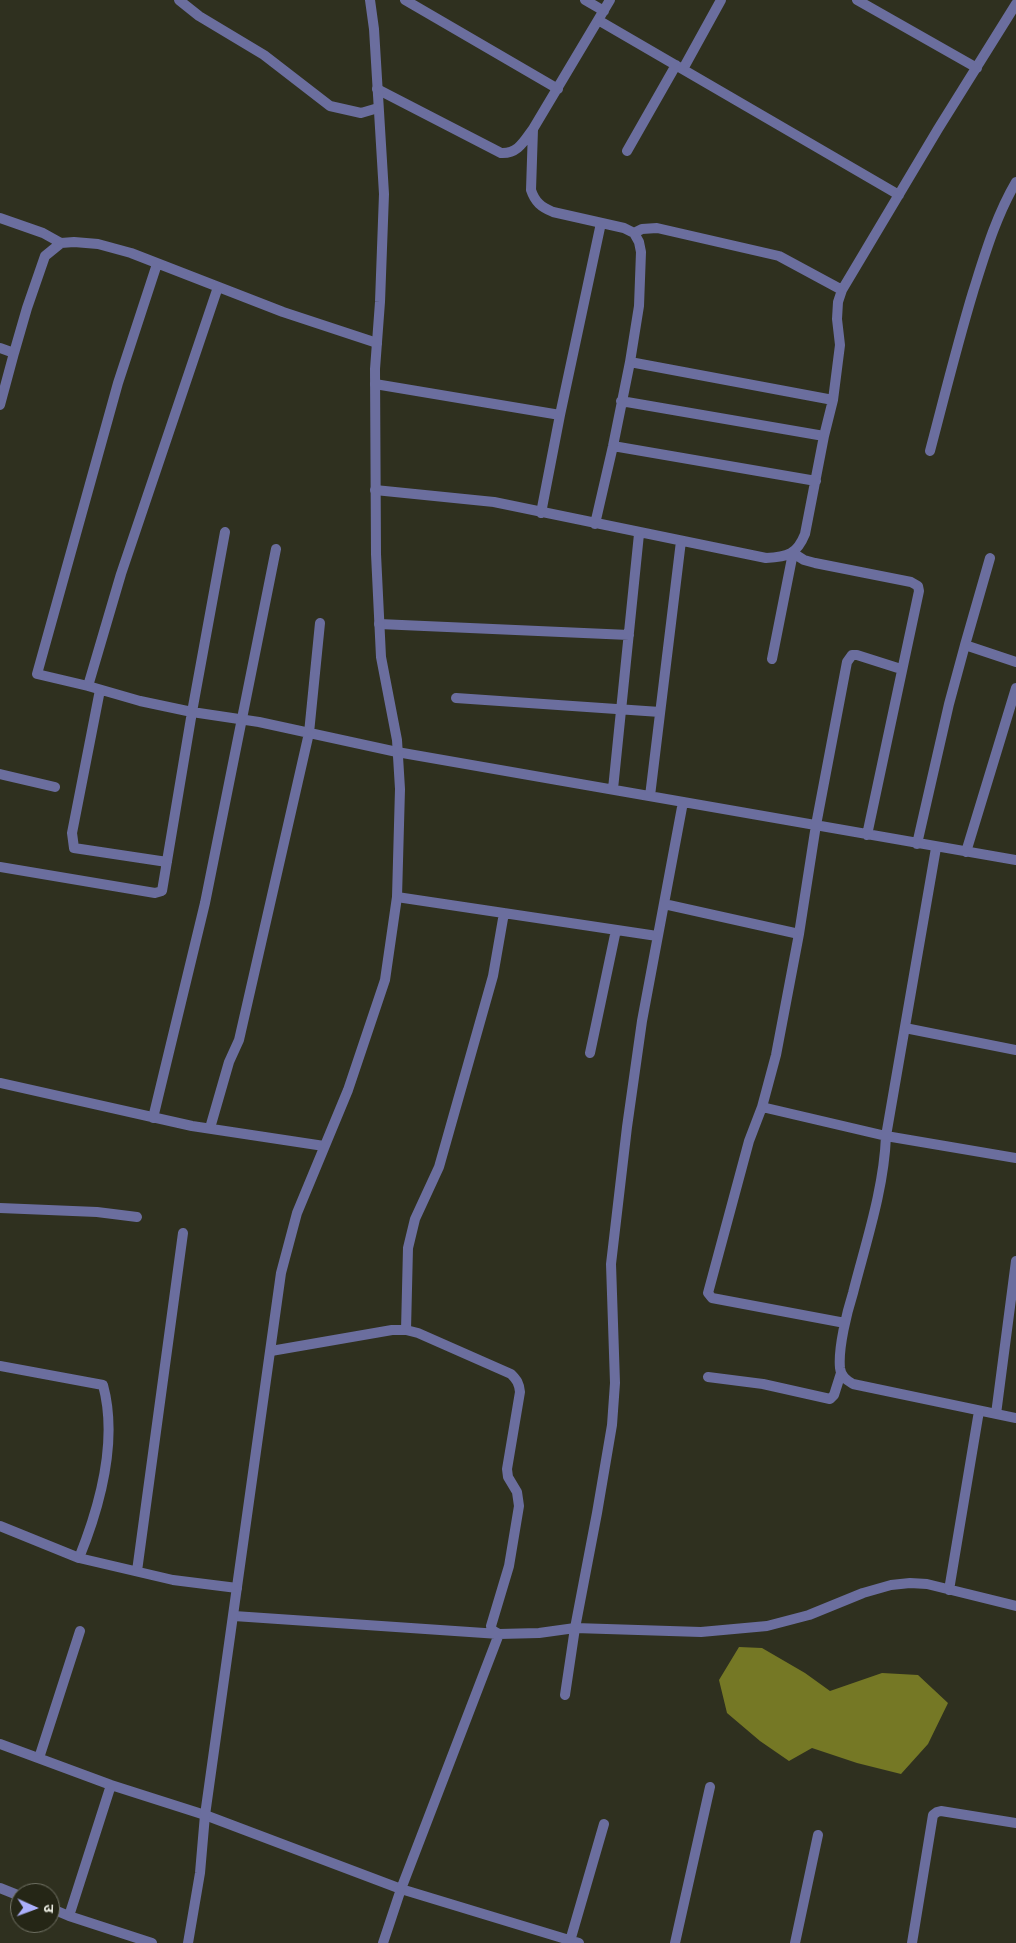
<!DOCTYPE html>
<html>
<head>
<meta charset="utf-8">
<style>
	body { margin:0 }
	#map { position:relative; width:1016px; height:1943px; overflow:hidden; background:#2f301f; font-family:Ubuntu,"Noto Sans Devanagari",sans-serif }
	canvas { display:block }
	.north { position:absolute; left:10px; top:1883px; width:50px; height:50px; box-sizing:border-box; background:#252616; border:1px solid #747568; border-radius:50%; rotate:92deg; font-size:14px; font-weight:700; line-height:20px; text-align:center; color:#ebece2 }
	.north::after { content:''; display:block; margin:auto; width:18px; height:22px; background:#abaffb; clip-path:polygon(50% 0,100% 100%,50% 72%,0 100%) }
</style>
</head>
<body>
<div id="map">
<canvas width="1016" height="1943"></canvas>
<div class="north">उ</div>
</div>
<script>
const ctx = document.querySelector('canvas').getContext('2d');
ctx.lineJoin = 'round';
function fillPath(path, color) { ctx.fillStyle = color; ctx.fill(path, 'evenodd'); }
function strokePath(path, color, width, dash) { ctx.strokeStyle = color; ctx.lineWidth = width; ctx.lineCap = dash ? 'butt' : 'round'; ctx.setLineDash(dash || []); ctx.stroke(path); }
const water = new Path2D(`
	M739,1647l23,1 43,25 25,18 52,-18 36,2 30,28 -20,41 -27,30 -44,-11 -45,-15 -23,13 -29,-20 -33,-28 -8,-33z`);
const minor = new Path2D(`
	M179,0l20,16 65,39 66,51 31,7 17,-5
	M405,0l153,89
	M585,0l19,11
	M857,0l120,68
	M598,20l301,175
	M683,69l38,-69
	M377,89l124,64c17,1 23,-12 32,-24l77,-129
	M533,129l-2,61c4,12 10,17 22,22l71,16 10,5 5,9 2,10 -2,54 -9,56 -17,84 -18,78
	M627,151l49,-86
	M0,218l43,15 18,10
	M634,233l8,-4 15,-1 122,28 63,34
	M157,264l-39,119 -81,291 51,12 52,15 52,11 67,10 138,30 619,108
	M0,348l14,5 -14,52
	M14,353l13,-45 18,-52 16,-13 13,-1 24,2 33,9 152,59 94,31
	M630,362l203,38
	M375,384l185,31
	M621,401l203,35
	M613,446l203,35
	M930,451c14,-53 27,-106 43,-159 12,-38 23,-76 43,-110
	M375,490l119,12 272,56c22,-1 31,-4 39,-24l19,-98 9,-36 7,-55 -3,-26 1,-17 4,-12 96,-161 78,-125
	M541,513l19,-98 41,-192
	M379,624l250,11
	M965,645l25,-87
	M772,659l21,-106 11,7 11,3 96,19 7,4 1,5 -52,244
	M88,686l33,-112 97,-287
	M100,690l-28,143 2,15 93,14
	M456,698l204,14
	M0,774l55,13
	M613,789l26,-255
	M650,796l31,-255
	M917,844l32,-140 16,-59 51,17
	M936,848l-50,288c-2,53 -20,106 -33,157 -6,19 -15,55 -13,75 1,8 6,12 13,16l163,34
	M966,852l50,-164
	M0,867l155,26 7,-2 30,-179 33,-180
	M397,897l260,39
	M664,904l135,30
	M905,1028l111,22
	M590,1053l26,-123
	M0,1083l192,43 132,20
	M762,1107l124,29 130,22
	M153,1118l52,-215 71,-354
	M210,1128l19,-66 10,-22 70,-307 11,-110
	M0,1208l97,4 40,5
	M845,1323l-133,-25 -4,-5 41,-152 13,-34 14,-52 23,-121 17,-109 31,-163 5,-7h5l44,14
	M406,1330l2,-82 7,-29 24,-52 54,-191 11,-63
	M271,1351l121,-21h14l12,3 93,41c6,6 8,9 9,18l-13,77 1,8 9,15 2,14 -10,60 -18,60 1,4 7,4
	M0,1366l103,19c15,55 -3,121 -24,173
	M708,1377l55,7 67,15 4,-4 7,-22
	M996,1414l20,-153
	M0,1526l79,32 94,22 64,8
	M137,1571l46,-338
	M949,1590l30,-179
	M234,1616l265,18 40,-1 36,-5 126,4 66,-6 42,-11 54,-22 28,-8 19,-2 17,1 89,22
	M565,1695l10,-67 22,-115 15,-88 3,-42 -4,-119 16,-137 15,-106 41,-219
	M0,1744l111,41 94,30 196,74 178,54
	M39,1758l41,-127
	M0,1888l20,8
	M50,1908l19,8 83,27
	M69,1916l42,-131
	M570,1941l34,-117
	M383,1943l18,-54 98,-255
	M675,1943l35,-156
	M795,1943l23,-108
	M912,1943l21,-128 4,-3 4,-1 75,12`);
const tertiary = new Path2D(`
	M188,1943l12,-70 5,-58 76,-542 16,-60 51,-123 37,-110 12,-83 3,-108 -3,-49 -16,-83 -5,-103 -1,-185 5,-67 4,-108 -10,-165 -4,-29`);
fillPath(water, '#757825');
strokePath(minor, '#6b6e9e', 10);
strokePath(tertiary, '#6b6e9e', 10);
</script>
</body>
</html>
